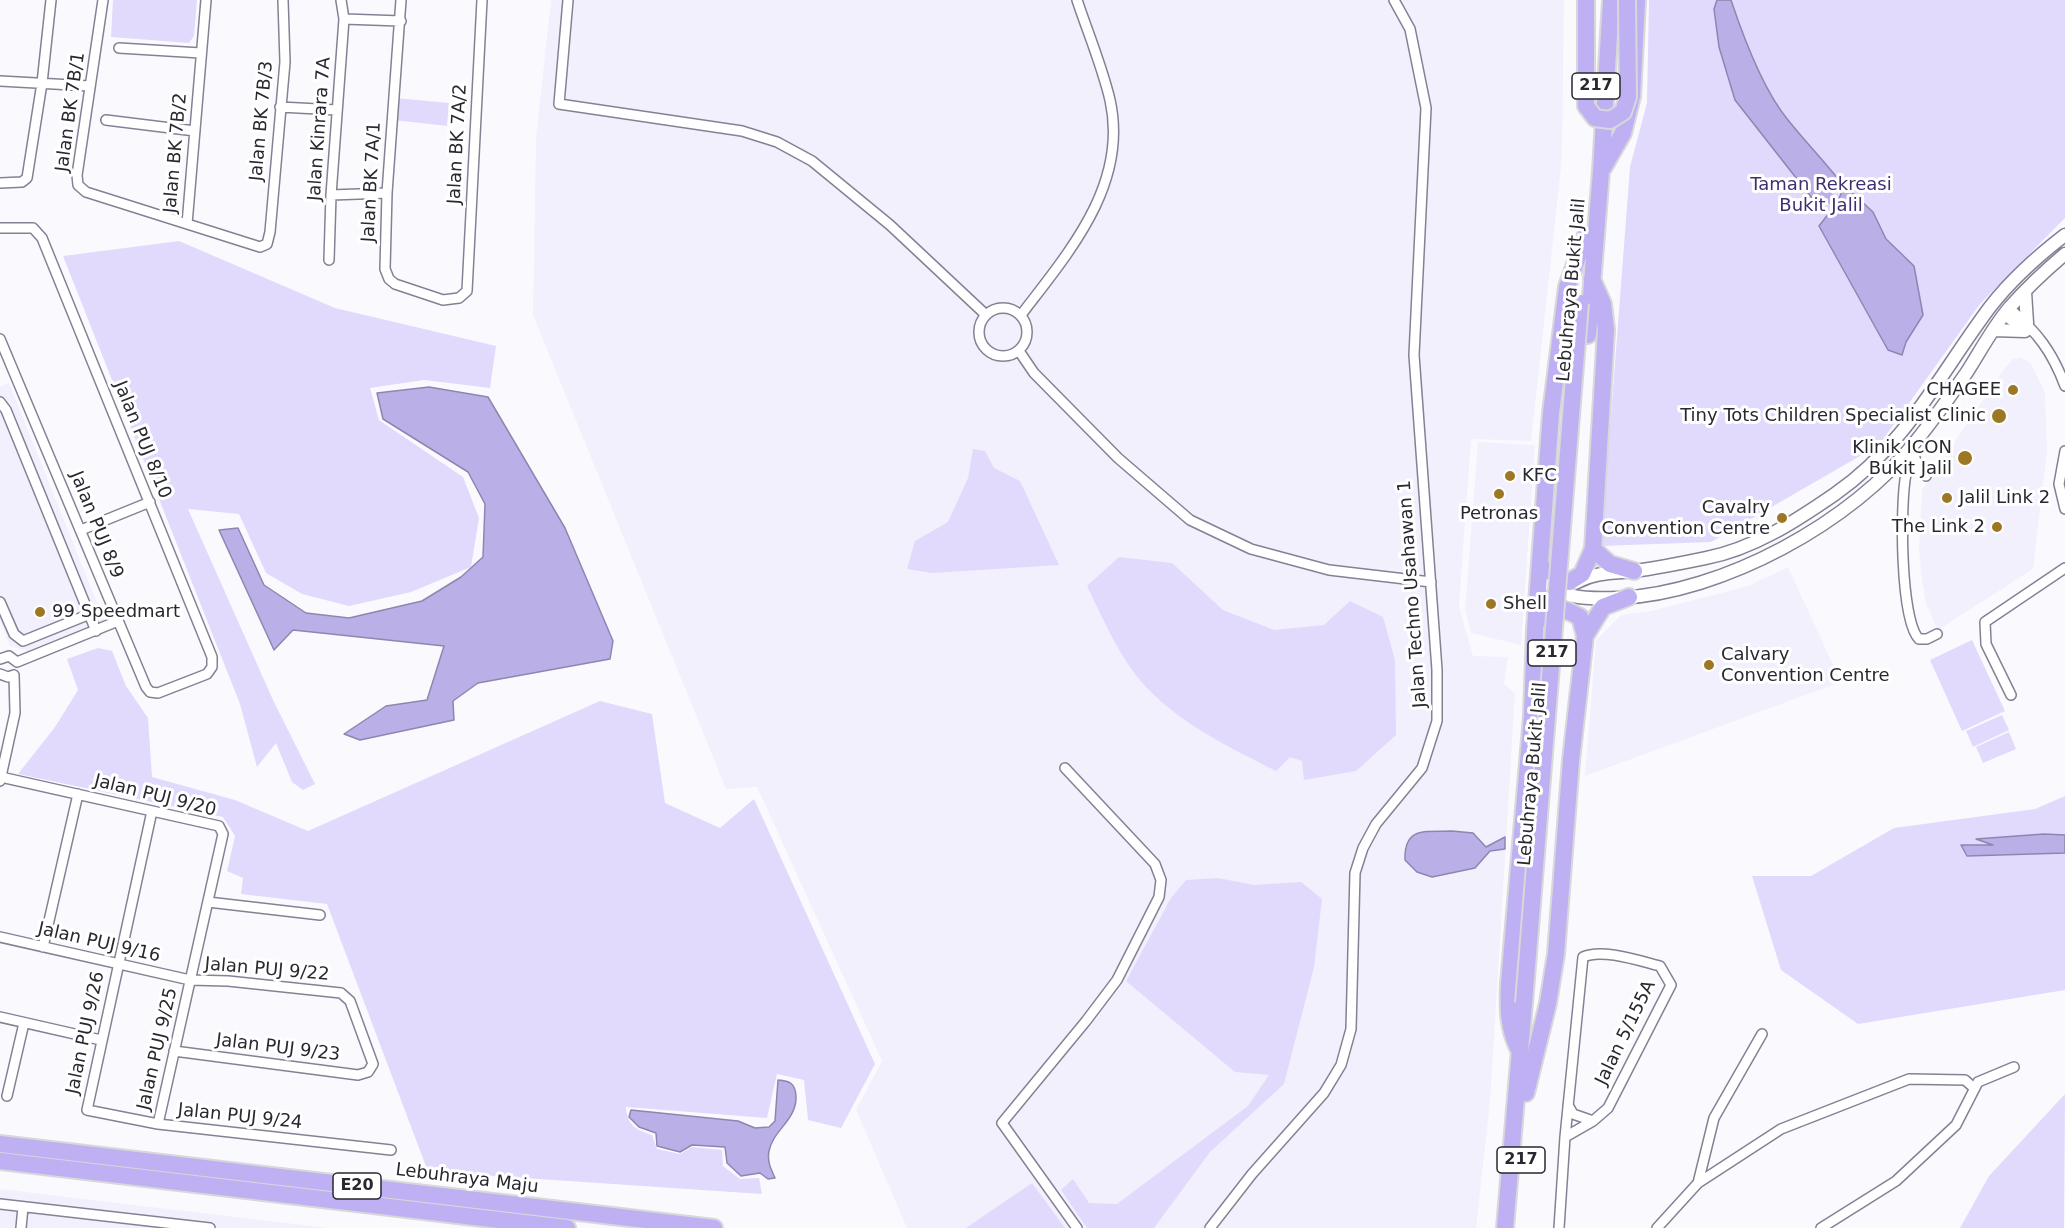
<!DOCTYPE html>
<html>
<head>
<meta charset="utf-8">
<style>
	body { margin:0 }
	canvas { display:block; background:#fafafe }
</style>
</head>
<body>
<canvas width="2065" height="1228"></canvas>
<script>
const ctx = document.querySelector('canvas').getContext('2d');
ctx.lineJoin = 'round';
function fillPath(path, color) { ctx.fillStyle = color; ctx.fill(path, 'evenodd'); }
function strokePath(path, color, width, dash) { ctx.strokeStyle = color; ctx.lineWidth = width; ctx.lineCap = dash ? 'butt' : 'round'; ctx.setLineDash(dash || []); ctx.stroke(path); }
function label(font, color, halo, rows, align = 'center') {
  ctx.font = font + ' "DejaVu Sans",sans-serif'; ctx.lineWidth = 6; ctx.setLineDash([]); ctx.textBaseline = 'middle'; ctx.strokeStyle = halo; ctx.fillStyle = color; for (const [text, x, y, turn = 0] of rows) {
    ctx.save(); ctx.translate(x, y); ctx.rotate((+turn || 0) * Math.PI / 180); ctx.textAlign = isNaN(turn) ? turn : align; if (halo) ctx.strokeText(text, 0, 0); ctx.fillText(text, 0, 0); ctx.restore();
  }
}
const built = new Path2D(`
	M551,0h1013l-2,158 -31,283 -60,-2 -12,167 14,50 35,1 -4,27 11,9 -25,409 -14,126h-569l-51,-118 26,-49 -125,-274 -31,2 -193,-474 3,-177z
	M2020,357l11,6 14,30 2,58 -14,118 -95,61 -12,-26 -4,-25 -3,-29 3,-60 83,-122 8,-9z
	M9,383l95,237 -77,31 -17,-5 -10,-26v-233z
	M1478,442l57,3 -14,200 -50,-12 -6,-23z
	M1788,567l53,115 -256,94 11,-136 25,-25 30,-4 97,-25z
	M0,1189l328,39h-328z`);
const green = new Path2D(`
	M113,0h84l-3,36 -5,7 -78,-6z
	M1649,0h416v218l-85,86 -101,141 -168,97 -110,4 29,-379 17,-64z
	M396,98l53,5 -2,23 -53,-6z
	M179,241l156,67 161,38 -6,42 -66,-8 -54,8 9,32 84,57 16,41 -8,49 -60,25 -62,14 -47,-12 -36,-21 -27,-59 -51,-5 85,191 42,84 -12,6 -11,-8 -16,-39 -19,24 -17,-63 -177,-448z
	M973,449l12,2 9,17 26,13 39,84 -127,8 -25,-4 8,-28 33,-19 20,-44z
	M1119,557l53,6 51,47 51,20 50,-5 26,-24 33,16 12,43 1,75 -40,36 -52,9 -2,-19 -12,-4 -14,14c-45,-23 -92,-45 -128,-82 -27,-28 -44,-68 -61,-103z
	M1972,640l33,71 -43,20 -32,-71z
	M98,648l14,3 14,35 22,32 4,59 83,23 73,31 292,-130 52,13 13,89 55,25 34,-29 121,265 -34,64 -33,-8 -4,-40 -27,-6 -10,44 -141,-11c1,18 10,23 26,28l5,14 23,5 12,-7 30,3 1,16 17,13 19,-1 3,16 -313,-21 -22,-4 -100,-265 -86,-10 2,-16 -16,-7 8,-35 -12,-19 -205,-43 37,-47 23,-37 -11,-31z
	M2002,715l7,15 -36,17 -7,-16z
	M2009,732l7,17 -33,14 -7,-16z
	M2065,796v194l-207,34 -77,-54 -29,-94h59l83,-48 141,-19z
	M1218,878l36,7 47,-3 21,17 -8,68 -30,117 -74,68 -56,76h-67l-26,-38 12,-11 16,24 28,1 131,-98 21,-31 -34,-3 -109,-91 45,-83 15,-18z
	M2065,1094l-1,134h-104l29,-52z
	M1032,1183l33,45h-99z`);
const water = new Path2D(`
	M1717,0h14c12,36 33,91 57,120 16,20 34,39 51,60l-24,22 -80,-102 -16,-53 -5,-38z
	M1845,186l28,26 13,27 28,27 9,49 -17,27 -4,13 -14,-5 -69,-124 17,-22z
	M429,387l59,10 77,131 48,113 -3,18 -132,24 -25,18 1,19 -94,20 -16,-6 42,-28 41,-6 17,-54 -151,-16 -19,20 -55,-120 19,-2 26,57 42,28 43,5 73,-17 39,-24 22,-20 2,-53 -17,-32 -85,-53 -6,-26z
	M1452,831l21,2 13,14 19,-10v12l-15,2 -15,17 -43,9 -15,-5 -12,-12c-1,-34 21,-28 47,-29z
	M2044,834l21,1v18l-98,3 -6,-11h32l-17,-6z
	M778,1080c12,1 17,3 18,16 1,24 -23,34 -27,55 -2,11 2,18 6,27l-7,1 -8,-6 -19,3 -14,-13 -2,-16 -33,-2 -12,7 -23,-6 -1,-13 -17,-6 -10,-10 2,-7 107,11 17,7 14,-1 6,-6z`);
const canal = new Path2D(`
	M1824,192l12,12`);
const street = new Path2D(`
	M103,0l-26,175 1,10 8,7 174,55 7,-3 3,-12 15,-170 -2,-62
	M401,0l-14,193 -2,76 4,10 6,5 48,16 16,-2 8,-7 15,-291
	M568,0l-9,104 183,27 35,11 35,19 78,64 96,90
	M344,19l57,2
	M119,48l82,5
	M0,81l90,5
	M280,107l57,3
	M106,120l89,11
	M0,183l22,-1 5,-4 15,-95 9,-83
	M331,195l56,-2
	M187,224l19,-224
	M0,228h33l9,10 170,419v10l-5,7 -49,19 -8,-1 -4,-5 -146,-348
	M329,260l2,-65 13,-176 -3,-19
	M979 332a24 24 0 1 1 48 0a24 24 0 1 1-48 0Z
	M2009,308c28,24 43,43 56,78
	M1021,315c47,-62 108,-130 89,-215 -8,-34 -22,-67 -33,-100
	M2004,315l22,16
	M1019,351l15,22 84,85 72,62 61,29 78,21 102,12
	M0,402l6,8 90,221
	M2065,451l-6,33 6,25
	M1914,453c-4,7 -7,14 -8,21 -6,29 -6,146 13,165h8l10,-5
	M1914,454l4,15 8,7
	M81,530l69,-28
	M0,602l14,32 9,7 67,-27
	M0,659l9,-3 8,6
	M17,662l101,-41
	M0,674l8,3 6,-2
	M2011,695l-25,-51 -1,-22 80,-54
	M1065,768l90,96 6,16 -2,17 -42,83 -31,41 -84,102 75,105
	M1,777l218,49 4,8 -65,290
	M0,781l15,-68 -1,-38
	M152,811l-65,299 71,14 233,26
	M208,902l112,13
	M0,937l190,43 38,1 113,12 9,8 23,63 -5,8 -10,3 -184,-24
	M43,947l35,-153
	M0,1017l101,23
	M7,1096l17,-73
	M1568,1105l5,9 20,7
	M1698,1183l16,-65 48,-84
	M0,1204l210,24
	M21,1228l2,-21
	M1210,1228l42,-54 72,-81 17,-28 10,-36 4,-156 8,-25 13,-24 46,-56 15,-47v-51l-23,-315 12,-247 -16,-79 -16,-29
	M1559,1228l6,-91 18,-180c19,-9 57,4 77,9l11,19 -63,123 -15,13 -28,16
	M1657,1228l41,-45 83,-54 128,-50 56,1 9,8
	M1821,1228l75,-47 60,-56 22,-43 36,-15`);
const secondary = new Path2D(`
	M2025,292l2,31
	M1993,330l32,1
	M1540,571c14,30 50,28 79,27 104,-5 234,-76 297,-157 18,-22 35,-46 51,-69 14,-22 26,-45 43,-65 16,-18 36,-37 55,-53
	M1577,582c19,-10 37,-9 57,-11 24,-3 48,-8 72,-13 47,-9 90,-37 129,-64 72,-50 104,-119 155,-187 21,-27 49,-52 75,-72`);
const highway = new Path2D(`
	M1603,168l20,-35 9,-37 5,-96
	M1588,335l13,-164 10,-171
	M1593,549l17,15 24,7
	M1550,570l5,6 14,6 13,-8 11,-25 13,-219 -3,-26 -11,-25
	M1545,618l21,-8 14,7 5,19
	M1519,1050c-11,-22 -11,-42 -10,-66l23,-268 3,-86 16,-217 16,-126 18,-50
	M1526,1093l22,-90 8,-49 15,-194 14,-124 18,-29 26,-10
	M0,1144l714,84
	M0,1161l567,67
	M1505,1228l19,-225`);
const highwayBridge = new Path2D(`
	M1586,0v106l9,12 15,2 13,-8 5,-15 -1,-97
	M1524,1003l56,-700`);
const markers = [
	[2013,390,6,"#9d7824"],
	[1999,416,8,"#9d7824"],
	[1965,458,8,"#9d7824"],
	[1510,476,6,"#9d7824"],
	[1499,494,6,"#9d7824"],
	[1947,498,6,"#9d7824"],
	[1782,518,6,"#9d7824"],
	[1997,527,6,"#9d7824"],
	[1491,604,6,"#9d7824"],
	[40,612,6,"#9d7824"],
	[1709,665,6,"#9d7824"]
];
const shields = [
	[1596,86,48],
	[1552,653,48],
	[1521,1160,48],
	[357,1186,48]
];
const shieldNames = [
	["217",1596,86],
	["217",1552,653],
	["217",1521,1160],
	["E20",357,1186]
];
const streetNames = [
	["Jalan BK 7B/1",71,112,-82],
	["Jalan BK 7B/3",262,121,-85],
	["Jalan Kinrara 7A",320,129,-86],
	["Jalan BK 7A/2",458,144,-87],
	["Jalan BK 7B/2",176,153,-85],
	["Jalan BK 7A/1",372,182,-87],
	["Lebuhraya Bukit Jalil",1572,290,-85],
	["Jalan PUJ 8/10",142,440,68],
	["Jalan PUJ 8/9",96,525,68],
	["Jalan Techno Usahawan 1",1413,594,-94],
	["Lebuhraya Bukit Jalil",1533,774,-85],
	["Jalan PUJ 9/20",155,796,14],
	["Jalan PUJ 9/16",99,943,13],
	["Jalan PUJ 9/22",267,970,5],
	["Jalan PUJ 9/26",86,1033,-78],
	["Jalan 5/155A",1626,1033,-64],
	["Jalan PUJ 9/23",278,1048,7],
	["Jalan PUJ 9/25",158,1049,-77],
	["Jalan PUJ 9/24",240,1117,6],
	["Lebuhraya Maju",467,1179,7]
];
const parkNames = [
	["Taman Rekreasi",1821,185],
	["Bukit Jalil",1821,206]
];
const poiNames = [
	["CHAGEE",2001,390],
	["Tiny Tots Children Specialist Clinic",1986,416],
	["Klinik ICON",1952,448],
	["Bukit Jalil",1952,469],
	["KFC",1522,476,"left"],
	["Jalil Link 2",1959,498,"left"],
	["Cavalry",1770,508],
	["Convention Centre",1770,529],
	["Petronas",1499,514,"center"],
	["The Link 2",1985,527],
	["Shell",1503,604,"left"],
	["99 Speedmart",52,612,"left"],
	["Calvary",1721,655,"left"],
	["Convention Centre",1721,676,"left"]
];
fillPath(built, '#f2f0fc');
fillPath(green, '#e1dafd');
fillPath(water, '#bbafe8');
strokePath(water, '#8f86b0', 1.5);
strokePath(canal, '#bbafe8', 9);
strokePath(street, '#858194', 12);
strokePath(secondary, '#858194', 15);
strokePath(highway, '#d8d8da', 20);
strokePath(street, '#fff', 9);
strokePath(secondary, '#fff', 12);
strokePath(highway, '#beb0f3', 16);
strokePath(highwayBridge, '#d8d8da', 20, []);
strokePath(highwayBridge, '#beb0f3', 16);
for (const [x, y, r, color] of markers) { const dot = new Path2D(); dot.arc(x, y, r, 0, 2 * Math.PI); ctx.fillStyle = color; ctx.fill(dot); strokePath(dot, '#fff', 2); }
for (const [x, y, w] of shields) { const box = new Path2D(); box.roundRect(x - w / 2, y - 13, w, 26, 4.5); ctx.fillStyle = '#fff'; ctx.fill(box); strokePath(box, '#29272f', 1.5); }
label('bold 16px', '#29272f', null, shieldNames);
label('18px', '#29272f', '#fff', streetNames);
label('18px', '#412e70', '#fff', parkNames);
label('18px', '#29272f', '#fff', poiNames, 'right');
</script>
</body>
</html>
